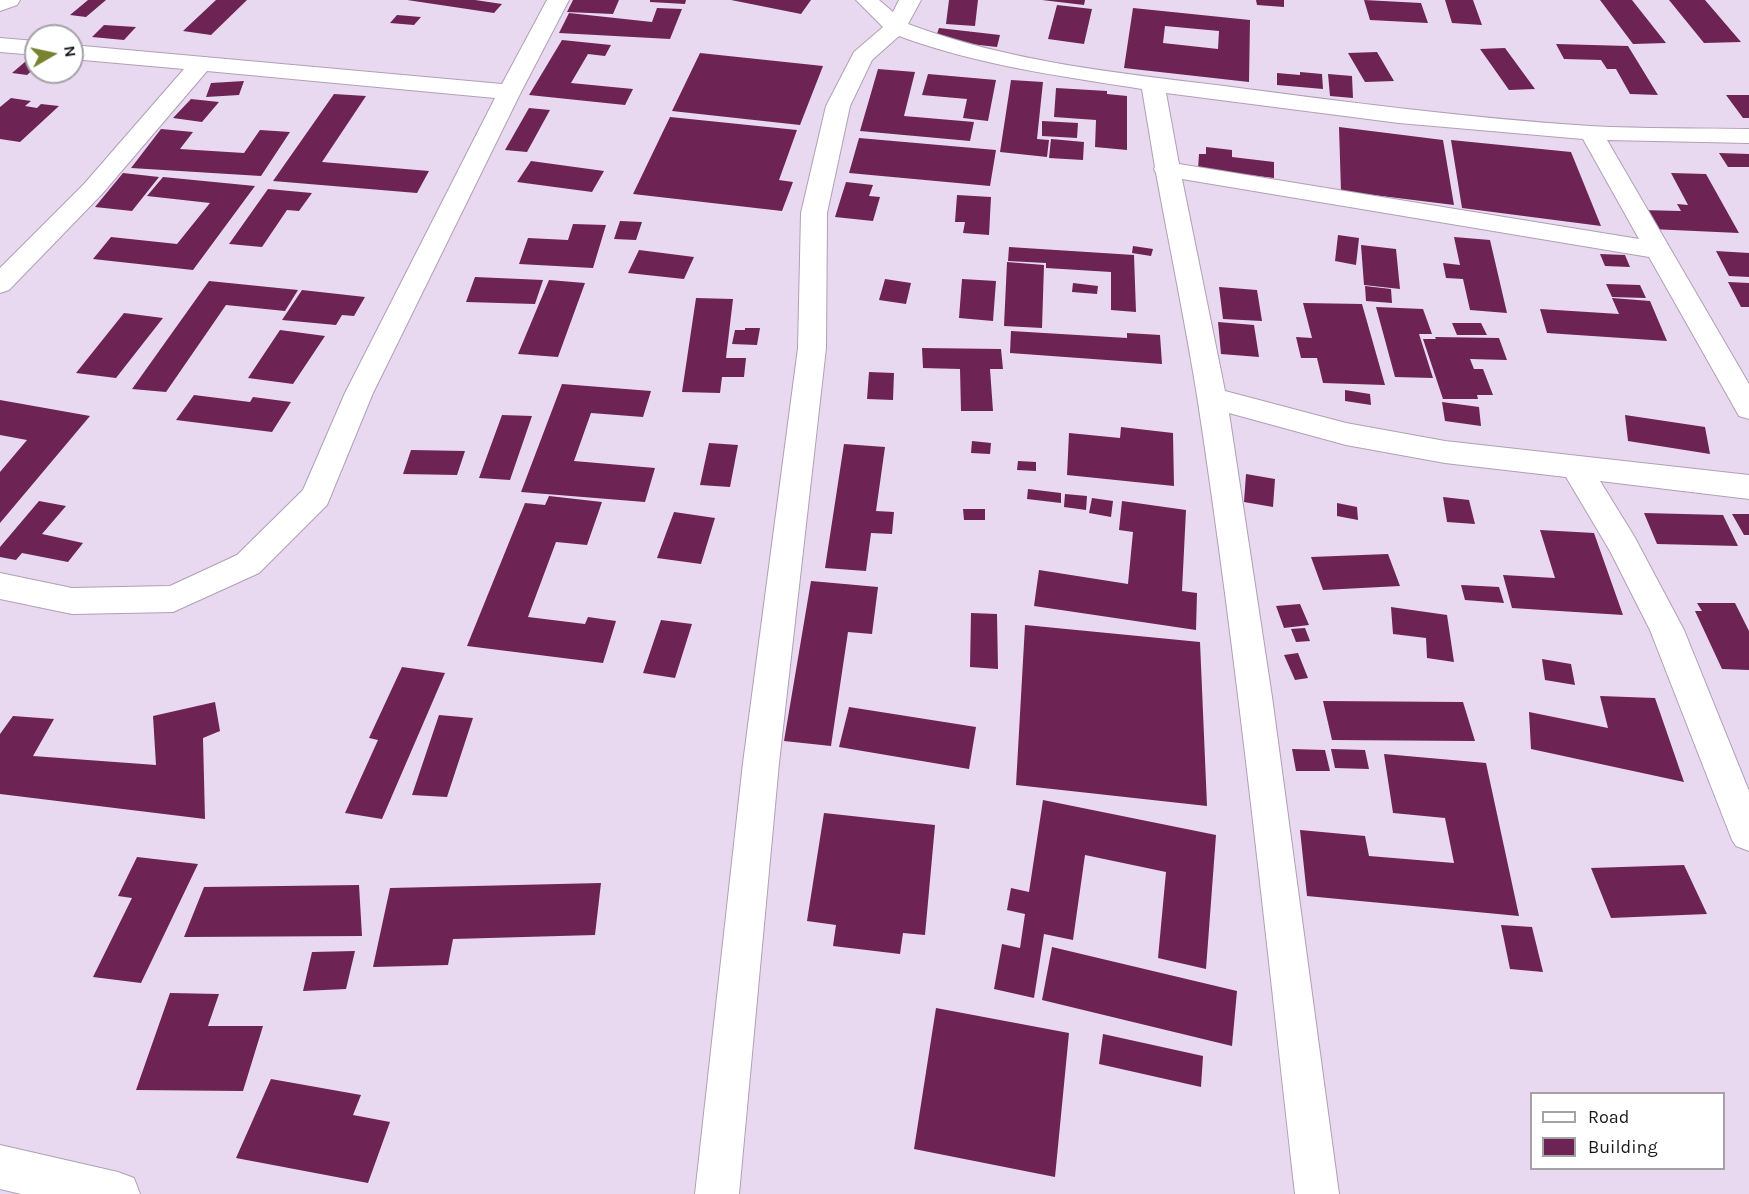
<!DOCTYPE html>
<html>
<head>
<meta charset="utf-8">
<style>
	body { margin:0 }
	#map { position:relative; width:1749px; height:1194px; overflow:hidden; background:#e8d9f0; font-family:Karla,sans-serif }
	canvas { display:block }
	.legend { position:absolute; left:1530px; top:1092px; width:195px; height:78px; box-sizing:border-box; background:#fff; border:2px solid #a4a2a5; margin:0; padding:8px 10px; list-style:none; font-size:18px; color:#1b161e }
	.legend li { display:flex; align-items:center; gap:12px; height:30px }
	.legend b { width:30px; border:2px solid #a4a2a5 }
	.north { position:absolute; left:24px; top:24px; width:60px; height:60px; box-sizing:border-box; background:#fff; border:2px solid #a4a2a5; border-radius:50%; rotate:81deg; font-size:16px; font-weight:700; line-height:24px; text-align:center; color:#1b161e }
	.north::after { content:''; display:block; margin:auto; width:21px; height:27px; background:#79832f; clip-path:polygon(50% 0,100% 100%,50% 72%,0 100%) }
</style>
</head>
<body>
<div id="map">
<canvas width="1749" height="1194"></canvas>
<ul class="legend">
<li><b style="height:8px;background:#fff"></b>Road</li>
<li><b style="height:16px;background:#6d2354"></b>Building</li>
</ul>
<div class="north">N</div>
</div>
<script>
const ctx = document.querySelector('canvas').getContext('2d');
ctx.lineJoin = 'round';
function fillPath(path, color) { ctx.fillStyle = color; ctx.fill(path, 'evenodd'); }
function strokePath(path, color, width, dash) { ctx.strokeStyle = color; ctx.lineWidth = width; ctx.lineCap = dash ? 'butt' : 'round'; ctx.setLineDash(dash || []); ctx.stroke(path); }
const building = new Path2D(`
	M88,0h18l-20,17 -16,-2z
	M216,0h31l-36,35 -28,-4z
	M407,0h68l27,4 -8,9z
	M573,0h46l-6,14 -46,-2z
	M650,0h36l-1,4 -35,-2z
	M731,0h80l-10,14z
	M949,0h29l-3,26 -29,-2z
	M1042,0h43l-1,5z
	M1256,0h28v7l-27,-2z
	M1364,0l57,3 7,20 -58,-3z
	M1445,0h28l9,25 -30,-2z
	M1600,0h32l34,43 -33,1z
	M1669,0h36l36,42 -37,1z
	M1057,5l35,4 -8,35 -36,-5z
	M657,8l25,1 -12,30 -111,-6 10,-20 83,9z
	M1133,8l117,12 -1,62 -125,-14zM1165,26l54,5 -1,18 -55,-6z
	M397,15l24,2 -7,8 -24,-2z
	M104,25l32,2 -12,13 -32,-3z
	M939,28l61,7 -3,12 -62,-7z
	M562,40l49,5 -6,11 -17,-2 -17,29 62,6 -8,16 -96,-10z
	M1556,44l72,2 30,49 -28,-1 -14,-25h-9l-6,-9 -37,-1z
	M1505,48l30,41 -26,1 -29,-41z
	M1377,52l17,29 -29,1 -17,-29z
	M700,53l123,13 -23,59 -128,-14z
	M26,61l10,1v5l-9,8 -15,-2z
	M878,69l37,3 -11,44 70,6 -4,19 -110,-10z
	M1300,72l22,2 1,15 -46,-4v-12l23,2z
	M928,74l68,6 -8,41 -25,-3 4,-19 -45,-4z
	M1328,74l24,2 1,22 -23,-2z
	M1011,80l32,2 -6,57 12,1 -2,17 -47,-5z
	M244,81l-5,14 -33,2 5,-14z
	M1056,88l51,3v3l20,2v54l-32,-3 1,-27 -42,-3z
	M334,94l32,2 -44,66 107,9 -12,22 -144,-12z
	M1726,95h23v23h-6z
	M11,98l20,3 -6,5 12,2 4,-4 18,2 -39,36 -20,-3v-32z
	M191,99l28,3 -17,20 -29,-4z
	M529,108l21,2 -23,42 -22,-2z
	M670,117l127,13 -18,50 14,2 -11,29 -149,-17z
	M1042,121l36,2 -1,15 -35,-2z
	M1339,127l104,13 11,65 -113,-14z
	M161,129l32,3 -13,17 64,4 16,-23 30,2 -29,44 -130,-8z
	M859,138l137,12 -6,36 -141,-13z
	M1051,139l33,3 -1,18 -34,-2z
	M1451,140l120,12 30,74 -139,-18z
	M1206,147l26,3v7l42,5v16l-76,-9 1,-15h7z
	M1719,153l30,1v13h-21z
	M531,161l73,10 -12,21 -75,-10z
	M123,173l36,4 -27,34 -37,-4z
	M1671,173l35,1 33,59 -88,-4 -10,-19 40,1 -4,-7 11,1z
	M163,177l92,9 -62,84 -100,-11 18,-22 66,7 33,-41 -63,-7z
	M846,182l27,3 -4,11 11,1 -7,24 -38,-4z
	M268,189l44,4 -13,18 -12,-1 -25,37 -33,-3z
	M957,195l34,2 -2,38 -26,-2 2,-11h-10z
	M620,221l22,1 -6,18 -22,-1z
	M573,224l33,1 -13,43 -74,-4 9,-26 40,2z
	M1338,235l21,3 -3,27 -21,-4z
	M1454,237l36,3 17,73 -37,-3 -7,-31 -17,-1 -3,-15 17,2z
	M1361,245l35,4 4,40 -36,-4z
	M1133,246l20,3 -2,7 -19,-3z
	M1009,247l125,8 2,57 -25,-2v-38l-65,-4v-5l-38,-2z
	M639,250l55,7 -10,22 -56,-6z
	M1716,251l33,2v24l-20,-1z
	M1600,254l25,1 5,12 -25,-1z
	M1007,262l37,3 -2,63 -38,-2z
	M475,277l68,3 -8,24 -69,-2z
	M885,279l26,4 -5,21 -27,-4z
	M962,279l34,2 -3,40 -34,-3z
	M549,280l36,3 -27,74 -40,-3z
	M209,281l89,9 -13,21 -59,-6 -60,87 -34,-3z
	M1728,282l21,1v24h-8z
	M1073,283l25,3 -1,8 -25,-2z
	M1606,284l34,1 6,13 -34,-1z
	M1365,286l26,3 1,14 -26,-2z
	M1219,287l38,3 5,31 -39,-2z
	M302,290l63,7 -11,19 -12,-1 -6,10 -54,-5z
	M696,298l37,1 -7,59h20l-2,19h-22l-2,16 -38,-1z
	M1612,298l38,3 17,40 -120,-8 -7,-24 79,5z
	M1303,303l59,1 23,81 -62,-2 -6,-25h-16l-5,-21 16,1z
	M1376,307l47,2 9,25h-13l14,44 -38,-1z
	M124,313l39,5 -47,60 -40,-5z
	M1218,322l36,3 5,32 -38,-3z
	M1452,323h29l6,12h-30z
	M745,328h15l-3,17 -25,-1 3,-14h10z
	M280,330l45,6 -32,48 -45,-6z
	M1011,331l116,7v-5l33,2 2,29 -152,-11z
	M1435,337l64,1 8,22 -37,-1 4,10h9l10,26h-16l1,4h-35l-20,-60h13z
	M922,348l79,1 2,20h-13l3,42h-32l-1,-42 -37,-1z
	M869,372l25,1 -1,27 -26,-1z
	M562,384l89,7 -8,26 -52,-4 -17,48 81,7 -10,34 -124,-10z
	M1345,390l25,4 1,11 -26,-4z
	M194,395l56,7 3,-5 38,5 -19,30 -96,-12z
	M0,400l90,16 -90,107v-51l27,-32 -27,-5z
	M1442,402l37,5 2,19 -36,-5z
	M502,415l30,1 -22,64 -31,-2z
	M1625,415l80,12 5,27 -82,-13z
	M1121,427l52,6 1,53 -107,-11 2,-42 51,5z
	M972,441l19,2 -1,11 -19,-1z
	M709,443l29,2 -8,42 -30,-2z
	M844,444l41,3 -9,64 18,1 -2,22 -21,-1 -5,38 -41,-3z
	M411,450l54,1 -8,24 -54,-1z
	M1018,461l18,1v9l-19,-1z
	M1246,474l29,5 -2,28 -29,-5z
	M1028,489l33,4v10l-34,-4z
	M1065,494l22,2 -1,14 -22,-3z
	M549,496l53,6 -15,43 -31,-3 -28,75 57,7 3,-7 28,4 -13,42 -136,-17 58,-143 20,2z
	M1443,497l26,3 6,24 -28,-2z
	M1092,498l21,3 -2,16 -22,-4z
	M39,501l27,5 -24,28 41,9 -15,19 -46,-9 -6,7 -16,-3v-10z
	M1122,501l64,9 -4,81 15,2 -1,37 -162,-24 5,-36 89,14 5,-52 -14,-2z
	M1337,503l20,4 1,13 -21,-4z
	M963,509h22v11h-21z
	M674,512l41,6 -14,46 -44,-6z
	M1644,513l79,2 15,31 -81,-2z
	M1732,514h17v21h-5z
	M1540,530l54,3 29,82 -111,-7 -9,-33 52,3z
	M1388,554l12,32 -77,4 -12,-33z
	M811,581l67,6 -6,47 -24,-2 -17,114 -47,-5z
	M1461,585l38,2 5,16 -39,-3z
	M1697,603h38l14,28v39l-27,-1 -27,-58h7z
	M1300,604l9,21 -25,3 -8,-22z
	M1391,607l56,8 7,47 -27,-4 -1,-20 -33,-4z
	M971,613l26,1 1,55 -28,-2z
	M661,620l31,4 -17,54 -32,-5z
	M1025,625l175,17 7,164 -191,-21z
	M1305,628l5,13 -14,1 -5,-13z
	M1298,653l10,25 -13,2 -11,-25z
	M1542,659l29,5 4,21 -30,-5z
	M402,667l43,6 -63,146 -37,-6 33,-73 -9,-2z
	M1600,696l55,2 29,84 -153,-33 -2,-37 79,16z
	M1323,701l140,1 12,39 -143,-1z
	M215,702l5,29 -17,7 2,81 -205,-25v-60l13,-18 41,3 -21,37 123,9 -3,-49z
	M849,707l127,20 -7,42 -130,-22z
	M439,715l34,3 -26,79 -35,-2z
	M1292,749l33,1 5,21h-34z
	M1331,749l34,1 4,19 -34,-1z
	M1384,754l102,9 33,153 -212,-20 -7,-66 65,6 4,20 85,7 -9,-45 -52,-5z
	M1043,800l173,35 -10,134 -48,-11 8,-86 -81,-17 -12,85 -29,-6 -10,64 -40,-9 8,-45 18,4 5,-34 -18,-4 4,-22 18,4z
	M824,813l111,12 -10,110 -22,-2 -3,21 -67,-8 3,-21 -29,-4z
	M137,857l61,7 -57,119 -48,-6 39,-79 -14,-2z
	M1684,865l23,49 -96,4 -20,-50z
	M601,883l-6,52 -142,4 -5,26 -75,2 17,-79z
	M359,885l3,51 -178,1 20,-50z
	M1501,925l31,2 11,45 -33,-3z
	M1052,947l185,44 -5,55 -190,-46z
	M355,951l-9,38 -43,2 9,-39z
	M170,993l49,1 -11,32h55l-20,65 -107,-1z
	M936,1008l133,25 -14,144 -141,-28z
	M1103,1034l100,22 -2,31 -102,-23z
	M271,1079l90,16 -8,20 37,7 -22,61 -132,-25z`);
const minor = new Path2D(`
	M0,0h20l-3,5 -17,6z
	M547,0h22l-48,92 -148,301 -46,112 -68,68 -86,39 -101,2 -72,-15v-26l72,15 98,-2 67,-31 66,-65 42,-97 150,-295 -288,-27 -105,123 -93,96 -9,3v-25l84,-84 100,-115 -112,-10v-14l430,39z
	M856,0h23l14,12 6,-12h22l-13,24c101,38 210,49 316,62 122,16 243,32 366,40 53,3 106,2 159,3v14l-142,-3 142,244v35l-10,-3 -90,-159 -467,-78 43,212 121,32 99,18 304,34v24l-149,-18 34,55 50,94 65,161v60l-13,-5 -4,-6 -82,-210 -40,-79 -44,-74 -121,-14 -99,-18 -117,-32 43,284 67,497h-44c-30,-264 -57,-529 -97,-792 -12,-76 -28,-153 -42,-229l-2,-4 1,-2 -13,-78c-82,-13 -165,-24 -243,-53l-27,24 -22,46 -23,107 -1,135 -47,415 -40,431h-44l48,-431 55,-415 3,-135 25,-107 28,-54 29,-25zM1166,93l233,30 184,16 56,100 -460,-75z
	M0,38l36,3v14l-36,-3z
	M0,1145l118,27 16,6 6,16h-119l-21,-5z`);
fillPath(building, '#6d2354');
strokePath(minor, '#afa0b5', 2);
fillPath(minor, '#fff');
</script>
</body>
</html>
